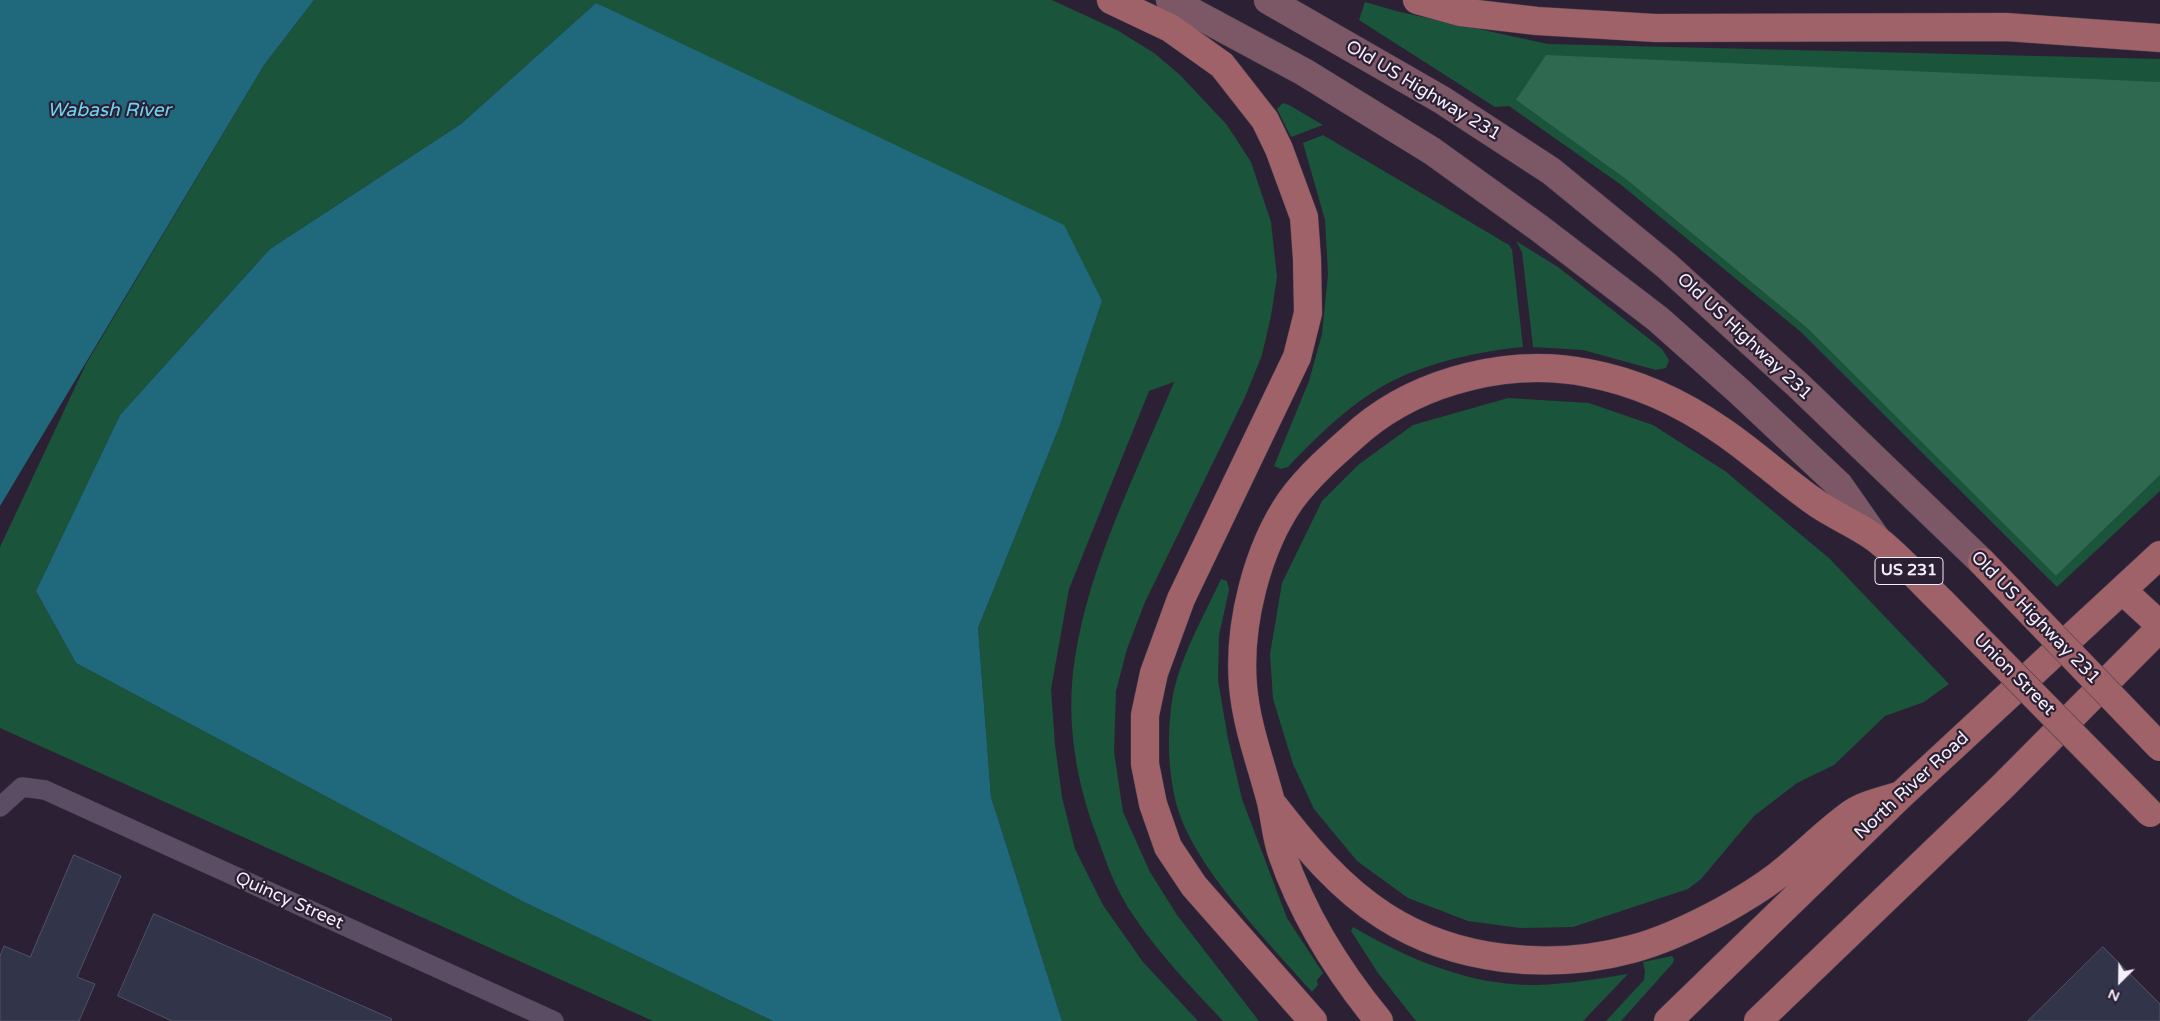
<!DOCTYPE html>
<html>
<head>
<meta charset="utf-8">
<style>
	body { margin:0 }
	#map { position:relative; width:2160px; height:1021px; overflow:hidden; background:#2c2134; font-family:"Varela Round",sans-serif }
	canvas { display:block }
	.north { position:absolute; left:2095px; top:956px; width:50px; height:50px; -webkit-text-stroke:4px #2c2134; paint-order:stroke; rotate:203deg; font-size:14px; font-weight:700; line-height:20px; text-align:center; color:#f5eefb }
	.north::after { content:''; display:block; margin:auto; width:18px; height:22px; background:#f5eefb; clip-path:polygon(50% 0,100% 100%,50% 72%,0 100%) }
</style>
</head>
<body>
<div id="map">
<canvas width="2160" height="1021"></canvas>
<div class="north">N</div>
</div>
<script>
const ctx = document.querySelector('canvas').getContext('2d');
ctx.lineJoin = 'round';
function fillPath(path, color) { ctx.fillStyle = color; ctx.fill(path, 'evenodd'); }
function strokePath(path, color, width, dash) { ctx.strokeStyle = color; ctx.lineWidth = width; ctx.lineCap = dash ? 'butt' : 'round'; ctx.setLineDash(dash || []); ctx.stroke(path); }
function label(font, color, halo, rows, align = 'center') {
  ctx.font = font + ' "Varela Round",sans-serif'; ctx.lineWidth = 4.5; ctx.setLineDash([]); ctx.textBaseline = 'middle'; ctx.strokeStyle = halo; ctx.fillStyle = color; for (const [text, x, y, turn = 0] of rows) {
    ctx.save(); ctx.translate(x, y); ctx.rotate((+turn || 0) * Math.PI / 180); ctx.textAlign = isNaN(turn) ? turn : align; if (halo) ctx.strokeText(text, 0, 0); ctx.fillText(text, 0, 0); ctx.restore();
  }
}
const green = new Path2D(`
	M314,0h738l65,30 37,23 26,22 47,50 24,37 20,60 6,55 -6,39 -9,39 -17,42 -100,205 -18,47 -11,42 -2,61 9,60 27,60 27,43 82,106h-36c-32,-34 -65,-68 -90,-106 -16,-23 -26,-50 -35,-76 -22,-56 -33,-120 -23,-181 14,-94 63,-188 99,-276l-25,9 -80,198 -18,100 4,56 7,52 13,52 28,56 40,57 55,59h-136l-71,-224 -13,-169 82,-203 42,-124 -506,-298 -135,121 -191,125 -150,166 -84,176 40,72 446,238 251,120h-120l-653,-293v-181l86,-183 178,-299z
	M1365,2l35,10 148,32 612,15v23l-644,18 111,80 180,148 249,248 104,-101v16l-103,96 -256,-255 -181,-148 -111,-78 -14,1 -136,-87z
	M1283,103l6,2 34,20 -32,12 -14,-28z
	M1323,135l186,110 3,5 11,97c-43,4 -89,14 -129,33 -41,21 -75,54 -106,87l-7,2 -7,-3 35,-85 13,-47 6,-60 -3,-54 -22,-77z
	M1516,241l42,26 104,82 7,11 -3,8 -10,2 -73,-20 -50,-3 -11,-95z
	M1508,398l81,5 64,22 72,46 105,88 119,125 -25,18 -39,14 -51,49 -37,18 -43,33 -53,63 -13,10 -115,38 -53,1 -52,-7 -60,-23 -51,-37 -43,-52 -21,-45 -20,-65 -3,-45 12,-71 40,-82 36,-36 55,-40z
	M1221,579l6,2 2,9 -10,45 -1,45 10,59 14,60 45,119 36,55 -6,7 1,5 -6,7c-43,-49 -120,-127 -136,-189 -8,-33 -9,-68 -4,-102 7,-43 31,-83 49,-122z
	M1353,927c55,32 118,59 183,58 31,-1 61,-6 92,-11l-45,47h-167l-38,-48 -27,-42z
	M1672,956l2,3 -1,4 -52,58h-15l38,-41 1,-8 -2,-10z`);
const forest = new Path2D(`
	M1546,55l614,27v393l-104,101 -249,-248 -180,-148 -111,-80z`);
const water = new Path2D(`
	M0,0h314l-50,65 -264,441z
	M596,3l468,222 38,76 -42,124 -82,203 13,169 71,224h-289l-251,-120 -446,-238 -40,-72 84,-176 150,-166 191,-125z`);
const building = new Path2D(`
	M74,855l47,21 -44,101 18,7 -16,37h-79v-65l4,-10 26,11z
	M154,914l238,105 -1,2h-219l-54,-25z
	M2103,947l57,57v17h-132z`);
const lane = new Path2D(`
	M0,807l22,-20 23,3 509,231`);
const secondary = new Path2D(`
	M1170,0l134,72 128,79 107,77 119,91 82,73 99,93 37,53
	M1268,0l174,100 109,71 116,95 132,120 183,176`);
const primary = new Path2D(`
	M1111,0l59,28 52,37 43,55 14,29 25,68 3,42 1,54 -11,44 -116,242 -27,74 -9,42v49l8,40 15,43 26,39 119,135
	M1417,0l43,12 77,9 118,7 351,-1 154,11
	M2123,591l37,34
	M1275,807c31,40 65,81 109,109 71,46 167,55 248,33 31,-8 62,-23 90,-38 18,-10 38,-22 55,-35 25,-19 48,-44 75,-63 13,-9 34,-13 49,-18
	M1379,1021c-41,-50 -76,-106 -97,-167 -6,-17 -7,-35 -11,-52 -10,-39 -25,-77 -28,-117 -5,-60 14,-136 48,-185 20,-27 46,-49 71,-71 60,-50 150,-71 226,-56 48,9 94,30 134,58 31,21 59,47 90,69 20,15 44,24 63,38 23,17 47,45 68,65
	M1668,1021l233,-226 259,-240
	M1758,1021l244,-234 158,-159`);
const primaryBridge = new Path2D(`
	M1982,562l178,185
	M1943,603l207,210`);
const shields = [
	[1909,571,68]
];
const shieldNames = [
	["US 231",1909,571]
];
const streetNames = [
	["Old US Highway 231",1423,91,31],
	["Old US Highway 231",1744,337,43],
	["Old US Highway 231",2035,618,46],
	["Union Street",2014,675,45],
	["North River Road",1912,786,-43],
	["Quincy Street",289,901,24]
];
const waterNames = [
	["Wabash River",109,111]
];
fillPath(green, '#19543b');
fillPath(forest, '#2f6a50');
fillPath(water, '#20697d');
fillPath(building, '#323449');
strokePath(building, '#505169', 1);
strokePath(lane, '#463c4c', 20);
strokePath(secondary, '#463c4c', 29);
strokePath(primary, '#463c4c', 29);
strokePath(lane, '#5b4e64', 19);
strokePath(secondary, '#7c5866', 28);
strokePath(primary, '#9e6268', 28);
strokePath(primaryBridge, '#463c4c', 29, []);
strokePath(primaryBridge, '#9e6268', 28);
for (const [x, y, w] of shields) { const box = new Path2D(); box.roundRect(x - w / 2, y - 13.5, w, 27, 4); ctx.fillStyle = '#2c2134'; ctx.fill(box); strokePath(box, '#f5eefb', 1); }
label('bold 16px', '#f5eefb', null, shieldNames);
label('18px', '#f5eefb', '#2c2134', streetNames);
label('italic 19px', '#6ed6f5', '#2c2134', waterNames);
</script>
</body>
</html>
